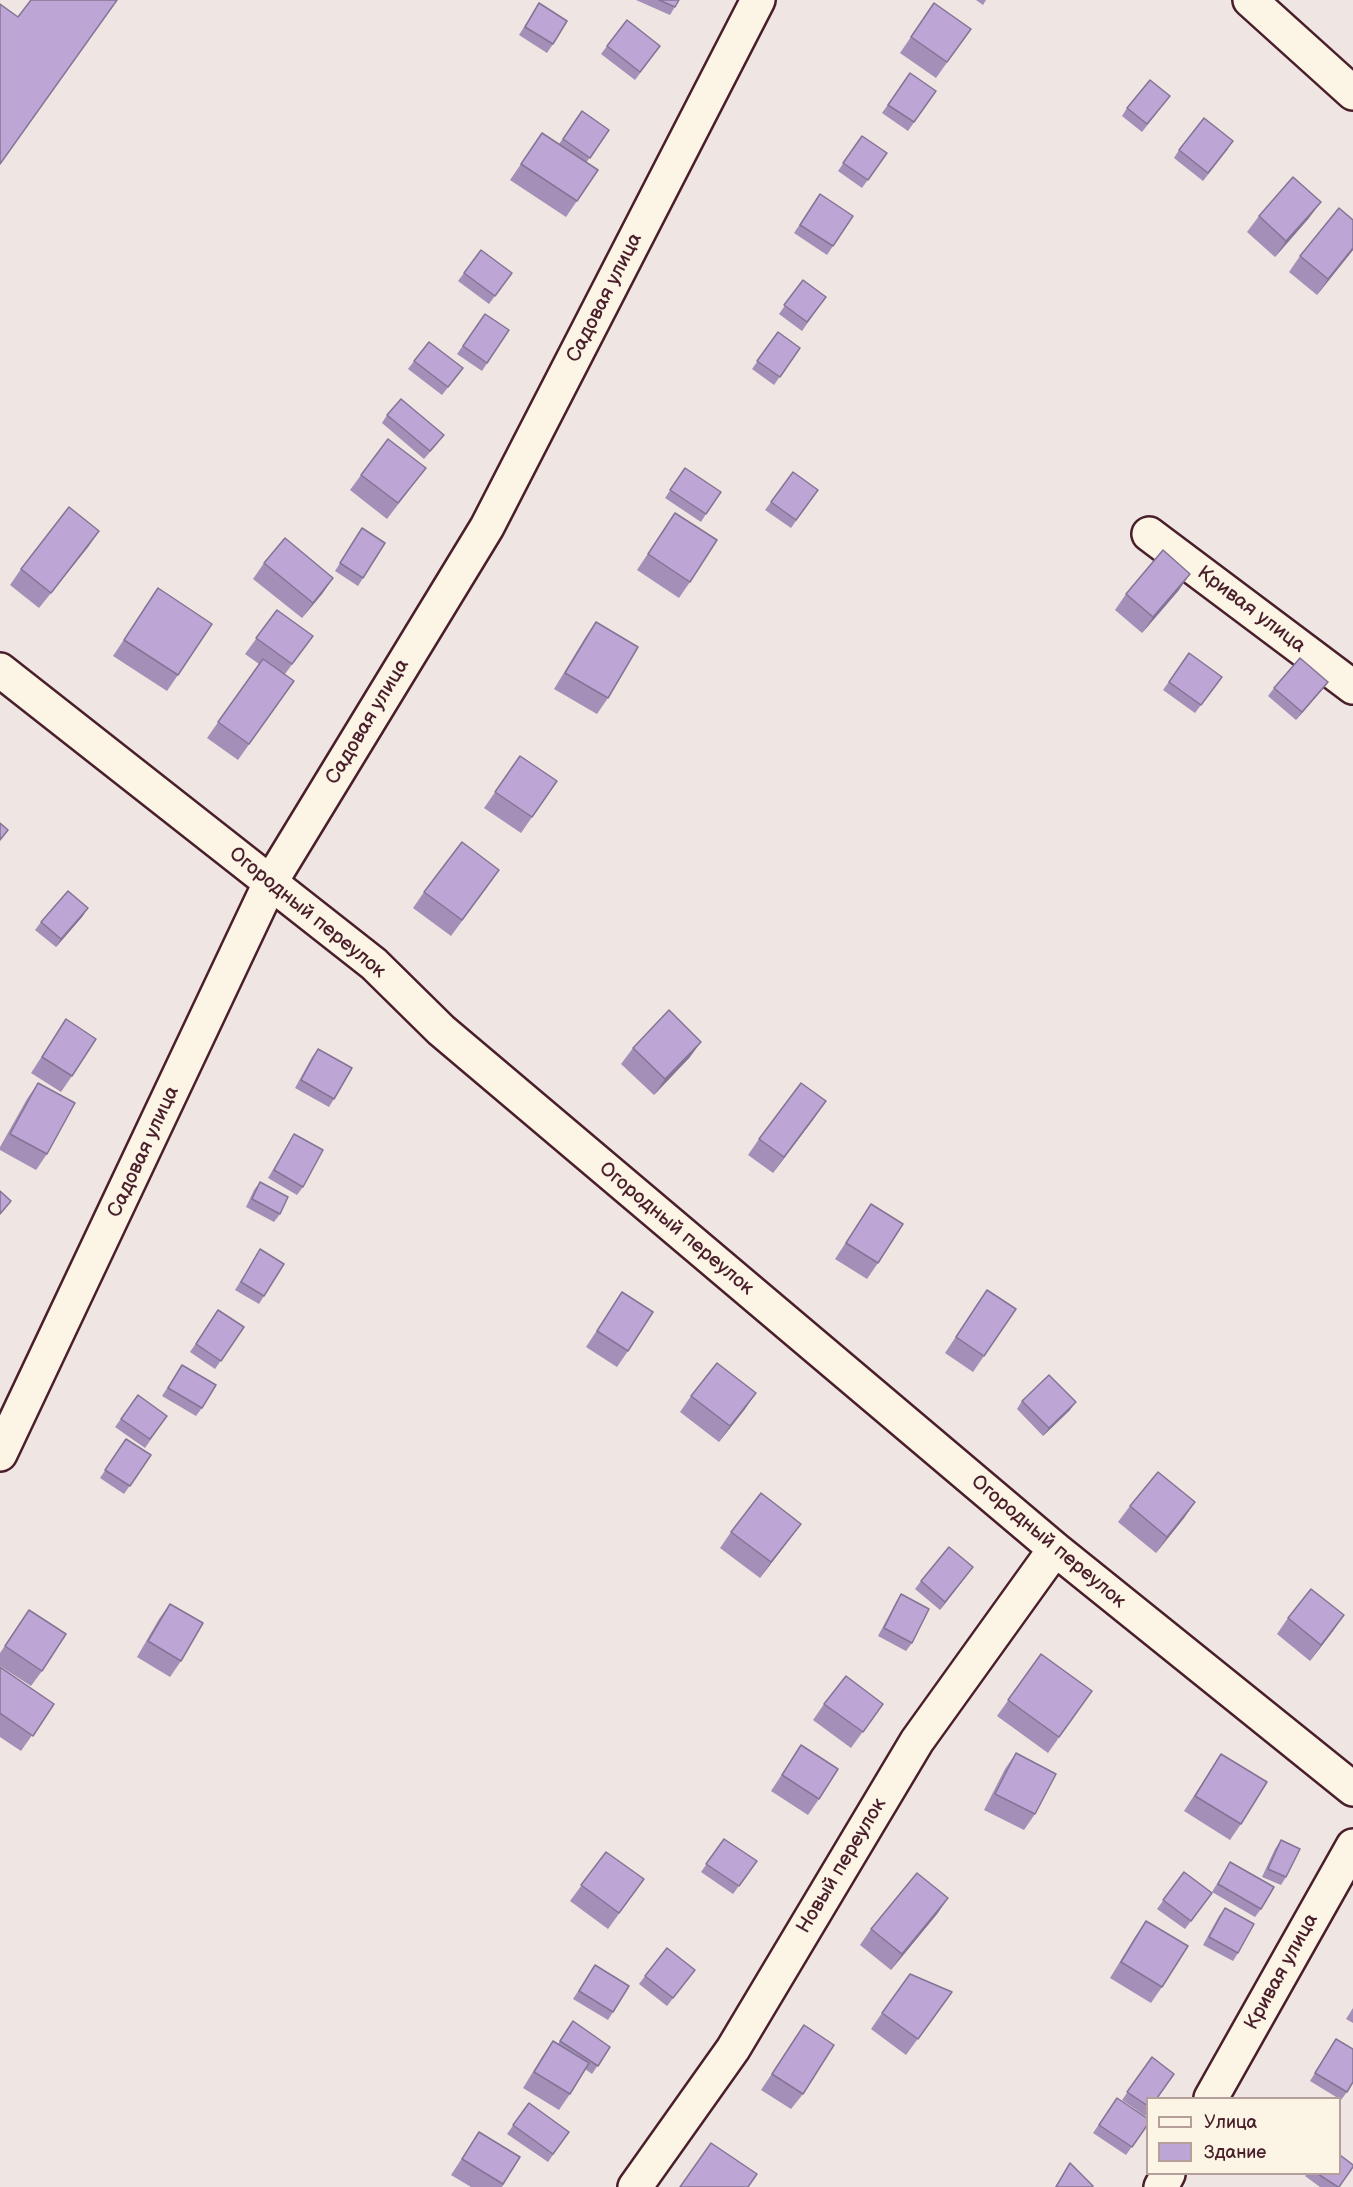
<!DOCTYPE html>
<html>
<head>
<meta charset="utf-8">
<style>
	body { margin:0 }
	#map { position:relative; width:1353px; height:2187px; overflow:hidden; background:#efe5e2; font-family:"Balsamiq Sans",sans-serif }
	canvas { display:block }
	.legend { position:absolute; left:1146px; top:2097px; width:195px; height:78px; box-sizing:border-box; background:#fcf5e5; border:2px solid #b59f9b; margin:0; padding:8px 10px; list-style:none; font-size:18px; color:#4a1f2b }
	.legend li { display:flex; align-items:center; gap:12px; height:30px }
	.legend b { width:30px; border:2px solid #b59f9b }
</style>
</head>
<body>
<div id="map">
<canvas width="1353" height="2187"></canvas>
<ul class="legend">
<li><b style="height:8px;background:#fcf5e5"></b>Улица</li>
<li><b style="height:16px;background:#bda6d5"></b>Здание</li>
</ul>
</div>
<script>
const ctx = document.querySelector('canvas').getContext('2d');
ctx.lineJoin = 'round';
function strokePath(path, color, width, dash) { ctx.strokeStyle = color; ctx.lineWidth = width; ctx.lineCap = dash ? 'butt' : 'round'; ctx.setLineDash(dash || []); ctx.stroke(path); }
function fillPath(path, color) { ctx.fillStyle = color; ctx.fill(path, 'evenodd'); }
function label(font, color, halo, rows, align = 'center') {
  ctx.font = font + ' "Balsamiq Sans",sans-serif'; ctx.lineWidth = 6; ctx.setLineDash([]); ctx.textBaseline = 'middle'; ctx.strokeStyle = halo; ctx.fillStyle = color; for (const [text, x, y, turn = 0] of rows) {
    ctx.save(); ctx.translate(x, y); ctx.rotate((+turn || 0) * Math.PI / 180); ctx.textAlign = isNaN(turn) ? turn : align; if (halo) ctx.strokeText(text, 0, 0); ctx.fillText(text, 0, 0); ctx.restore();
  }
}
const minor = new Path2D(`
	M1250,0l103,93
	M1149,534l204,153
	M0,670l374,294 67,66 614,519 298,240
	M0,1454l270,-571 217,-356 271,-527
	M1211,2098l142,-252
	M635,2187l98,-138 184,-308 138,-192
	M1161,2187l7,-13`);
const wall = new Path2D(`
	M636,0h43l-9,15z
	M976,0h10l-3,5z
	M539,3l14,41 -6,9 -28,-18z
	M934,3l37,26 -35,49 -36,-25z
	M607,46h53l-25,34 -34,-26z
	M910,73l26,18 -28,40 -26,-18z
	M1164,104l-22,28 -20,-16 5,-8z
	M582,111l27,19 -23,33 12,7 -32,47 -56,-37 32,-47 17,11z
	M862,136l25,17 -25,35 -24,-17z
	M1228,149l-25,32 -29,-23 5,-8z
	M820,194l33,22 -26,39 -33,-22z
	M1259,216l50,2 -34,39 -28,-25z
	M1353,220v30l-36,45 -28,-23 11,-16z
	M481,250l31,23 -23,31 -31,-23z
	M803,280l23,17 -24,34 -23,-17z
	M485,314l24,16 -27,41 -25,-17z
	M778,332l22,16 -26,37 -22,-16z
	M414,361l43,15 -15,19 -34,-26z
	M387,415l51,28 -14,16 -42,-36z
	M426,468l-39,51 -37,-29 11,-15z
	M685,468l21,46 -5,8 -36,-24z
	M793,472l25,18 -27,38 -26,-18z
	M675,513l15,69 -11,16 -42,-28z
	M362,528l1,50 -5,8 -23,-15z
	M99,531l-11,16 -49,61 -29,-23 11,-16z
	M264,563l69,15 -11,16 -20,24 -49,-39z
	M158,588l20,87 -11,16 -54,-35z
	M1179,590l-37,43 -27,-23 11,-16z
	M277,610l36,26 -28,38 9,7 -56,79 -31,-22 52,-74 -14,-10z
	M596,622l12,76 -11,16 -43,-25 31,-51z
	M1189,653l33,24 -27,36 -32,-23z
	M1328,682l-6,8 -26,30 -28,-24 6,-8z
	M520,756l37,25 -36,52 -37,-25z
	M488,886l-37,50 -38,-28 11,-16z
	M88,908l-6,9 -26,30 -21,-17 6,-8z
	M66,1019l6,57 -11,16 -30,-19z
	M633,1048l57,9 -36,38 -33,-31z
	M318,1049l16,50 -5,8 -34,-19 17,-31z
	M38,1083l9,71 -11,16 -36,-20v-3l27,-48z
	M815,1117l-42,56 -25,-18 11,-16z
	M294,1134l9,53 -6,8 -29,-17 21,-36z
	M260,1182l20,32 -6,8 -28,-15 8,-17z
	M871,1204l7,59 -11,16 -32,-20z
	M260,1249l4,47 -5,8 -24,-14z
	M987,1290l-3,66 -11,16 -28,-19z
	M622,1292l6,59 -11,16 -31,-20z
	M218,1310l26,17 -29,42 -25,-17z
	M182,1365l20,43 -6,8 -34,-20z
	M138,1395l29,21 -22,32 -30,-21z
	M691,1396l54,13 -26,33 -39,-30z
	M1022,1401l48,9 -27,26 -26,-27z
	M126,1439l25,16 -27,39 -24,-16z
	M1195,1502l-11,16 -28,35 -38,-31 12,-16z
	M801,1524l-41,54 -40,-30 11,-16z
	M967,1575l-27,35 -25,-21 6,-8z
	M901,1594l11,49 -6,8 -28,-15 18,-34z
	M170,1604l11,57 -11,16 -33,-20 22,-38z
	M29,1610l13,61 -11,15 -31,-20v-13z
	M1344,1615l-11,16 -23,30 -33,-27 11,-16z
	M1041,1654l51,37 -44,62 -51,-37z
	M0,1667l54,37 -33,47 -21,-14z
	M824,1704h59l-32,44 -38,-28z
	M801,1745l18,54 -11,16 -37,-24z
	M1016,1753l19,61 -11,16 -40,-20 21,-41z
	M1221,1754l20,70 -11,16 -46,-29z
	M724,1839l33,22 -24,33 -32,-22z
	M1281,1840l5,37 -5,8 -19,-8 13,-28z
	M606,1852l38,27 -36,50 -38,-28z
	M1230,1862l31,47 -6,8 -43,-25z
	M1184,1872l28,21 -27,36 -28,-20z
	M948,1898l-11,16 -46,56 -31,-25 11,-16z
	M1225,1908l13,45 -5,8 -30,-16 16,-29z
	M1146,1921l16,66 -11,16 -41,-25 25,-41z
	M595,1965l18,47 -5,8 -35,-21z
	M645,1976l44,2 -22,28 -28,-22z
	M952,1992l-46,63 -35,-26 11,-16z
	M1353,2008v15l-7,-4z
	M573,2021l37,26 -18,27 -7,-5 -15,25 -11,16 -36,-22 19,-31 11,-16 5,3z
	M804,2025l-1,69 -12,15 -30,-19z
	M1336,2039l11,53 -6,8 -31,-19z
	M1152,2057l-4,41v15l-3,3 -23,-16z
	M1117,2098l31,26 -22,31 -33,-22z
	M529,2103l40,29 -21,30 -41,-28z
	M479,2132l41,25 -18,30h-31l-20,-12z
	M1070,2163l22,24h-37z
	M1307,2174h33l-1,13h-19l-15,-11z`);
const shadedWall = new Path2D(`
	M1321,202l-12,16 -34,39 11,-16z
	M1353,248v2l-36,45 11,-16z
	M99,531l-11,16 -49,61 12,-15z
	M1190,574l-11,16 -37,43 11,-16z
	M333,578l-11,16 -20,24 11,-15z
	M1328,682l-6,8 -26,30 6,-8z
	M88,908l-6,9 -26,30 5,-8z
	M701,1042l-11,15 -36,38 11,-16z
	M826,1101l-11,16 -42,56 11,-16z
	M756,1393l-11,16 -26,33 11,-16z
	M1076,1402l-6,8 -27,26 6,-8z
	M1195,1502l-11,16 -28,35 11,-16z
	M801,1524l-12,16 -29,38 11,-16z
	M973,1567l-6,8 -27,35 5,-8z
	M1344,1615l-11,16 -23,30 11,-16z
	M948,1898l-11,16 -46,56 11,-16z`);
const building = new Path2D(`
	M31,0h86l-117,164v-160l18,13z
	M659,0h20l-4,7z
	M539,3l28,18 -14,23 -28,-17z
	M934,3l37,26 -24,33 -36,-25z
	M627,20l33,26 -20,26 -33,-26z
	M910,73l26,18 -22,31 -26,-17z
	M1150,80l20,16 -23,28 -20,-16z
	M582,111l27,19 -19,28 -27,-19z
	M1204,118l29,23 -25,32 -29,-23z
	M542,133l56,37 -21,31 -56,-37z
	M862,136l25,17 -19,27 -25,-17z
	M1293,177l28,25 -35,39 -27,-25z
	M820,194l33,22 -20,30 -33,-21z
	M1339,208l14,12v28l-25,31 -28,-23z
	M481,250l31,23 -17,23 -31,-23z
	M803,280l23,17 -19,25 -23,-17z
	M485,314l24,16 -22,33 -24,-17z
	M778,332l22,16 -20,29 -23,-16z
	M429,342l34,26 -15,19 -34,-26z
	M401,399l43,36 -14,16 -43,-36z
	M388,439l38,29 -28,35 -37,-28z
	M685,468l36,24 -15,22 -36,-24z
	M793,472l25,18 -22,30 -25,-18z
	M69,507l30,24 -48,62 -30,-24z
	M675,513l42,27 -27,42 -42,-28z
	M362,528l23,15 -22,35 -23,-15z
	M285,538l48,40 -20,25 -49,-40z
	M1163,550l27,24 -37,43 -27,-23z
	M158,588l54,36 -34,51 -54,-35z
	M277,610l36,26 -21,28 -36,-26z
	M596,622l42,25 -30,51 -43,-25z
	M1189,653l33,24 -21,28 -32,-23z
	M1300,658l28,24 -26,30 -28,-24z
	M263,659l31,22 -45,63 -31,-22z
	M520,756l37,25 -25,36 -37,-25z
	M0,823l8,7 -8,10z
	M462,842l37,28 -37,50 -38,-28z
	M68,891l20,17 -27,31 -20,-17z
	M669,1010l32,32 -36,37 -32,-31z
	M66,1019l30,20 -24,37 -30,-19z
	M318,1049l34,19 -18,31 -33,-19z
	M38,1083l37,20 -28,51 -37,-20z
	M801,1083l25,18 -42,56 -25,-18z
	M294,1134l29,16 -20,37 -29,-17z
	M260,1182l28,15 -8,17 -28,-15z
	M0,1191l11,10 -11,13z
	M871,1204l32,20 -25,39 -32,-20z
	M260,1249l24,15 -20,32 -23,-14z
	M987,1290l29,19 -32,47 -28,-19z
	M622,1292l31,20 -25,39 -31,-20z
	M218,1310l26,17 -23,34 -25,-17z
	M717,1363l39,30 -26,33 -39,-30z
	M182,1365l34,20 -14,23 -34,-20z
	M1049,1375l27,27 -27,26 -27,-27z
	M138,1395l29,21 -17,23 -29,-20z
	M126,1439l25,16 -21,31 -25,-16z
	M1158,1472l37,30 -28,35 -37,-31z
	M761,1493l40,31 -30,38 -40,-30z
	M949,1547l24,20 -28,35 -24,-21z
	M1311,1589l33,26 -23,30 -33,-27z
	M901,1594l28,15 -17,34 -28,-15z
	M170,1604l33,19 -22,38 -33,-20z
	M29,1610l37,24 -24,37 -37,-25z
	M1041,1654l51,37 -33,46 -51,-37z
	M0,1667l54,37 -21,32 -33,-23z
	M846,1676l37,28 -20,28 -39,-28z
	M801,1745l37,24 -19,30 -37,-24z
	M1016,1753l40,21 -21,40 -40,-20z
	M1221,1754l46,28 -26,42 -46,-28z
	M724,1839l33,22 -18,25 -33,-22z
	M1281,1840l19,9 -14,28 -18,-8z
	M606,1852l38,27 -25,34 -38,-28z
	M1230,1862l44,25 -13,22 -43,-25z
	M1184,1872l28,21 -21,28 -28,-21z
	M917,1873l31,25 -46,56 -31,-25z
	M1225,1908l29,16 -16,29 -29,-16z
	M1146,1921l42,25 -26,41 -41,-25z
	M667,1948l28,22 -22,28 -28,-22z
	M595,1965l34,21 -16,26 -34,-21z
	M910,1974l42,18 -34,47 -36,-26z
	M573,2021l37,26 -12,19 -38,-25z
	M804,2025l30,20 -31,49 -31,-20z
	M1336,2039l17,10v33l-6,10 -32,-19z
	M553,2041l36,22 -19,31 -36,-22z
	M1152,2057l22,17 -17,24h-9v8l-21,-14z
	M1117,2098l31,21v5l-16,23 -33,-22z
	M529,2103l40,29 -16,22 -40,-29z
	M479,2132l41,25 -17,27 -41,-25z
	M711,2143l46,31 -9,13h-68z
	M1340,2155l13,10v2l-14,20h-1l-20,-13h22z
	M1070,2163l23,23 -1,1h-36z`);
const streetNames = [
	["Садовая улица",605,298,-63],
	["Кривая улица",1251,610,37],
	["Садовая улица",368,722,-59],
	["Огородный переулок",307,913,39],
	["Садовая улица",144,1152,-65],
	["Огородный переулок",676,1229,40],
	["Огородный переулок",1048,1542,40],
	["Новый переулок",842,1866,-59],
	["Кривая улица",1282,1972,-61]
];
strokePath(minor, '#4a1f2b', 38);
strokePath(minor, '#fcf5e5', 33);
fillPath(wall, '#a38fb7');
fillPath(shadedWall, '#847495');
fillPath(building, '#bda6d5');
strokePath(building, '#847495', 1.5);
label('20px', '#4a1f2b', '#fcf5e5', streetNames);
</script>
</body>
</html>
